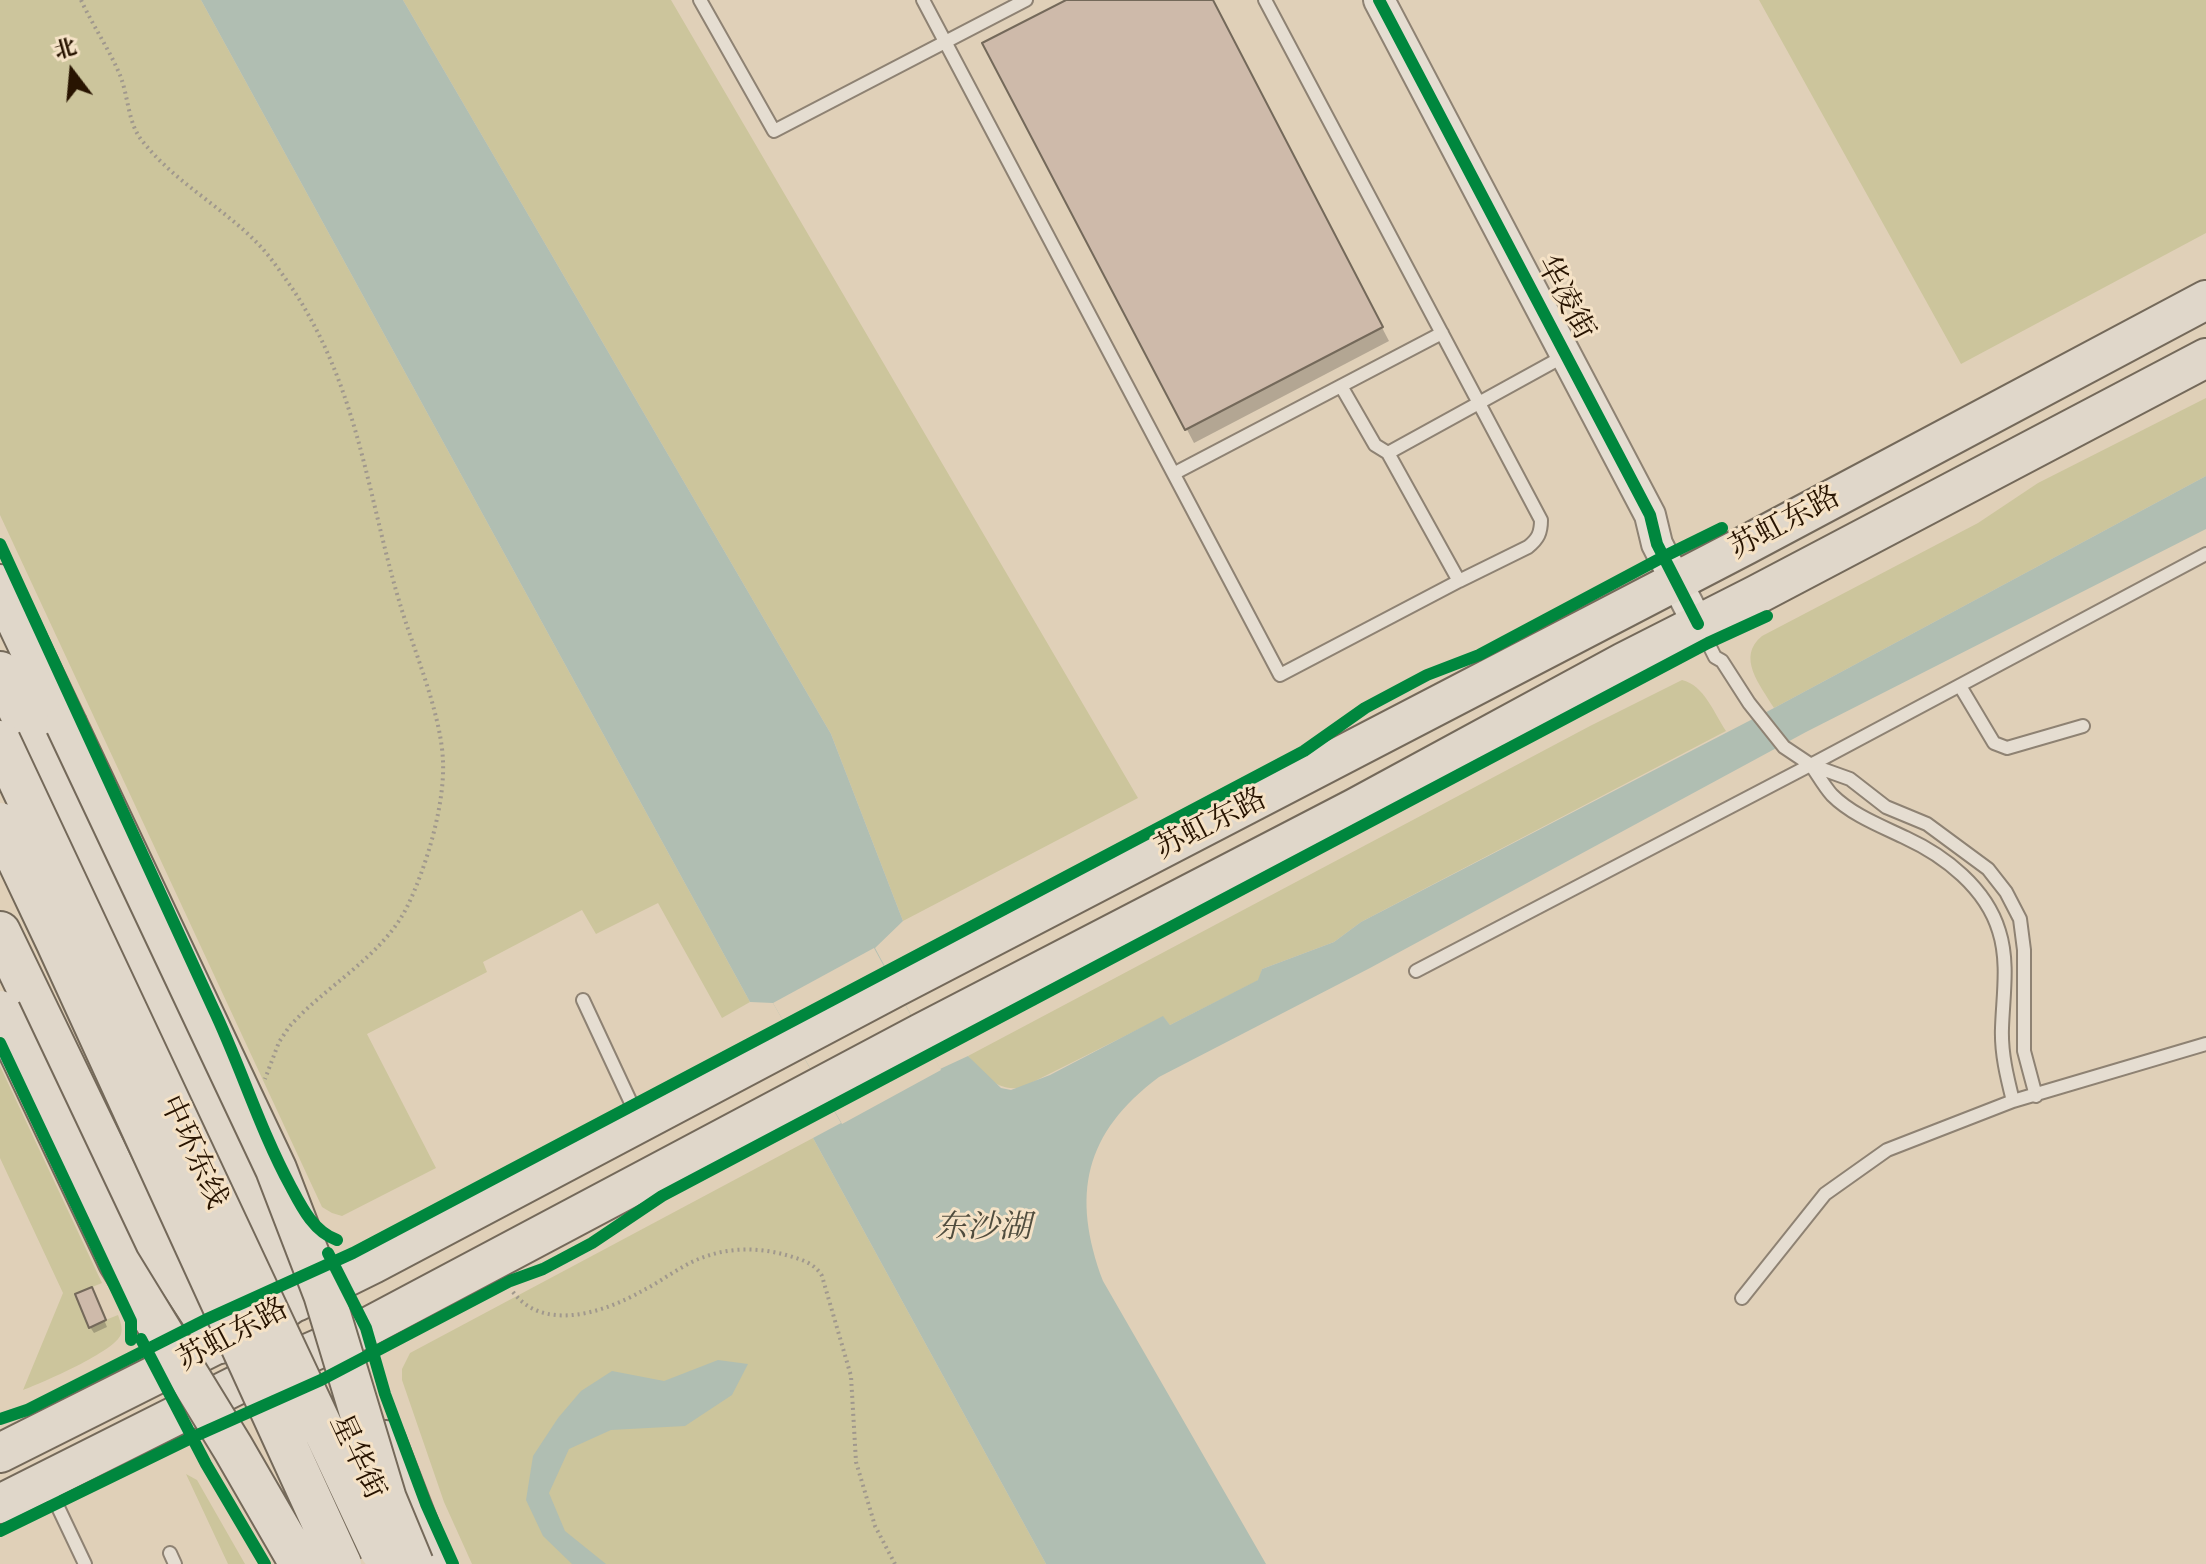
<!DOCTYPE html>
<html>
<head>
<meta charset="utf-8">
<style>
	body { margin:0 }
	#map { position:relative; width:2206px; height:1564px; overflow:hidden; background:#e0d0b8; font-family:"EB Garamond","Noto Serif SC",serif }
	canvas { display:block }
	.north { position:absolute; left:32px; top:32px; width:80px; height:80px; -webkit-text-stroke:6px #f5e2c6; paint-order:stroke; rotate:344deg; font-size:22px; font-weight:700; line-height:32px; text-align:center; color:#281401 }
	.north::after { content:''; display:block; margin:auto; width:28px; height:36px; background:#281401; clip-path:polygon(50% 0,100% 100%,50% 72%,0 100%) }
</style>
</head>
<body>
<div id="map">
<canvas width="2206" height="1564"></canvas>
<div class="north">北</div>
</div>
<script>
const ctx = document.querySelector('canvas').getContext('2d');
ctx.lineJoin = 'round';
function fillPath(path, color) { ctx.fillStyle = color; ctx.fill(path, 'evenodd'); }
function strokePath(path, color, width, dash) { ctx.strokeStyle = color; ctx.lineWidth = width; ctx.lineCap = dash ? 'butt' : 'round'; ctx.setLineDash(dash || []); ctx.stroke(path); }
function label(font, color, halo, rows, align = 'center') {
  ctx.font = font + ' "EB Garamond","Noto Serif SC",serif'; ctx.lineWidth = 6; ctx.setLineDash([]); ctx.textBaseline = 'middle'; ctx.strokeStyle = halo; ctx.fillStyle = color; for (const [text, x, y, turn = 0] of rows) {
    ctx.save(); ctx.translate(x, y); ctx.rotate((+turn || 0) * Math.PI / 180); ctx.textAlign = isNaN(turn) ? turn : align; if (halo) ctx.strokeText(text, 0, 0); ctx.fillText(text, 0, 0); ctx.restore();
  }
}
const green = new Path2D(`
	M0,0h201l549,1002 -28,16 -64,-115 -62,31 -14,-24 -99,52 4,10 -120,62 69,134 -94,48 -10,-3 -10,-6 -322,-692z
	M403,0h268l467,798 -235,123 -72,-187z
	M1759,0h447v233l-245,131z
	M2206,398v78l-432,232c-14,-23 -38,-51 -12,-72l216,-113 60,-40z
	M1682,680c22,5 32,33 44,51l-365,191 -27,20 -72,27 -3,11 -89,45 -7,-8 -140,70c-25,6 -40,-12 -55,-31l622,-330z
	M0,1066l102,217 -27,11 13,33 30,-12c2,6 5,12 3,19 -5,17 -79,49 -98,56l40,-97 -63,-135z
	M813,1138l233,426h-574l-28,-62 -42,-122v-11l8,-16z
	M186,1474l11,6 48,84h-17z`);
const water = new Path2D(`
	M201,0h202l428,734 72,187 -28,27 65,121 28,-13 33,32 10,2 39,-15 113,-59 7,9 88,-45 4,-11 72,-27 27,-20 413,-214 432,-232v53l-400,203 -436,236 -211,109c-75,56 -88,118 -56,204l163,283h-220l-233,-426 28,-15 -68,-120 -23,-1z
	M718,1360l30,4 -16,31 -47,31 -74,4 -42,19 -20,44 16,38 41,33h-34l-29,-28 -17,-36 7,-44 25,-38 23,-27 31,-20 52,10z`);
const pier = new Path2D(`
	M874,948l67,122 -99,54 -69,-121z`);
const shadow = new Path2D(`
	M1070,0h141l178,341 -195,102 -209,-399z
	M93,1293l14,34 -13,6 -4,-6z`);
const building = new Path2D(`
	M1066,0h147l170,327 -198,103 -203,-387z
	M92,1287l14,33 -17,8 -14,-34z`);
const path = new Path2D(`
	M81,0c12,26 28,49 39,75 8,20 8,46 20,63 33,44 85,70 121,109 12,13 23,30 33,44 65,100 73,203 106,313 14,47 41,109 43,157 2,44 -17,107 -36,146 -25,50 -82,79 -118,120l-10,15 -14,37
	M513,1292c31,41 92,20 129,-1 22,-11 42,-28 65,-35 26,-9 54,-8 79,-1 14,4 29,8 36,21l29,100 5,86 19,64 20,38`);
const service = new Path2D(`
	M700,0l74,131 252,-131
	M923,0l357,675 179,-94 69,-34c10,-8 13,-14 13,-27l-276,-520
	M1341,386l34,59 13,8 71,128
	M1388,453l178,-98
	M1175,473l267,-140
	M1700,627l15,30 7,4 27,42 35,44 27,18 39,14 36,28 41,17 61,45 18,23 14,27 4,31v101l12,45
	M1960,686l34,57 13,5 76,-22
	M1811,765c7,10 13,21 21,30 20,20 49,31 74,43 39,18 80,50 93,93 10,31 4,65 3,97 -1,25 5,49 11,73
	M1416,971l404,-211 386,-206
	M583,1000l56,120
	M1742,1298l83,-104 62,-44 126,-49 193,-57
	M47,1484l38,80
	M170,1553l5,11`);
const tertiary = new Path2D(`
	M1379,0l271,515 7,29 41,80`);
const primary = new Path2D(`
	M296,1302l77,-38 523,-277 850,-442 460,-245
	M386,1440l48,124
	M0,1453l249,-125
	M0,1504l239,-120 127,-56 555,-295 434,-225 269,-146 132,-67 450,-237`);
const trunk = new Path2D(`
	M0,585l66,139
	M0,672c60,121 118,244 177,366 41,83 94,178 110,268
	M0,932l138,286 82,125`);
const trunkBridge = new Path2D(`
	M66,724l210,445 48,125 62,205 27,65
	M0,741l380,809
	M0,823l56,118 285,623
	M0,1011l119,251 114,186 67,116`);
const cycleway = new Path2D(`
	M1379,0l271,515 7,29 41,80
	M0,544c71,155 142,310 213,464 28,59 47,122 78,179 11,21 23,45 46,53
	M0,1043l131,278v19
	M328,1253l38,75 19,66 41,110 27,60
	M141,1339l65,125 59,100
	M0,1419l27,-9 178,-90 148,-67 951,-502 61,-43 62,-33 52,-20 184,-98 59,-29
	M0,1531l193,-94 128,-57 189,-99 33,-12 49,-26 70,-47 1046,-553 59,-27`);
const streetNames = [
	["华凌街",1565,298,62],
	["苏虹东路",1785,523,-28],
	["苏虹东路",1211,824,-27],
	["中环东线",193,1152,65],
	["苏虹东路",233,1335,-28],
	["星华街",357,1457,65]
];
const waterNames = [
	["东沙湖",983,1228]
];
fillPath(green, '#ccc59c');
fillPath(water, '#b0beb2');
fillPath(pier, '#e0d0b8');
fillPath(shadow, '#0003');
fillPath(building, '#cebaaa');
strokePath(building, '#74695a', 2);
strokePath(service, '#8e8273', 16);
strokePath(tertiary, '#8e8273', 34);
strokePath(primary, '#74695a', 42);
strokePath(trunk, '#74695a', 44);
strokePath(path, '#a0988d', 4, [2, 4]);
strokePath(service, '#e5ddd1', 12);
strokePath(tertiary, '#e5ddd1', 30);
strokePath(primary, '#e0d7ca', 38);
strokePath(trunk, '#e0d7ca', 40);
strokePath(trunkBridge, '#74695a', 44, []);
strokePath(trunkBridge, '#e0d7ca', 40);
strokePath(cycleway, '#00873e', 12);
label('30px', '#281401', '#f5e2c6', streetNames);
label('italic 32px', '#504d3e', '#f5e2c6', waterNames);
</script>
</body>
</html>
